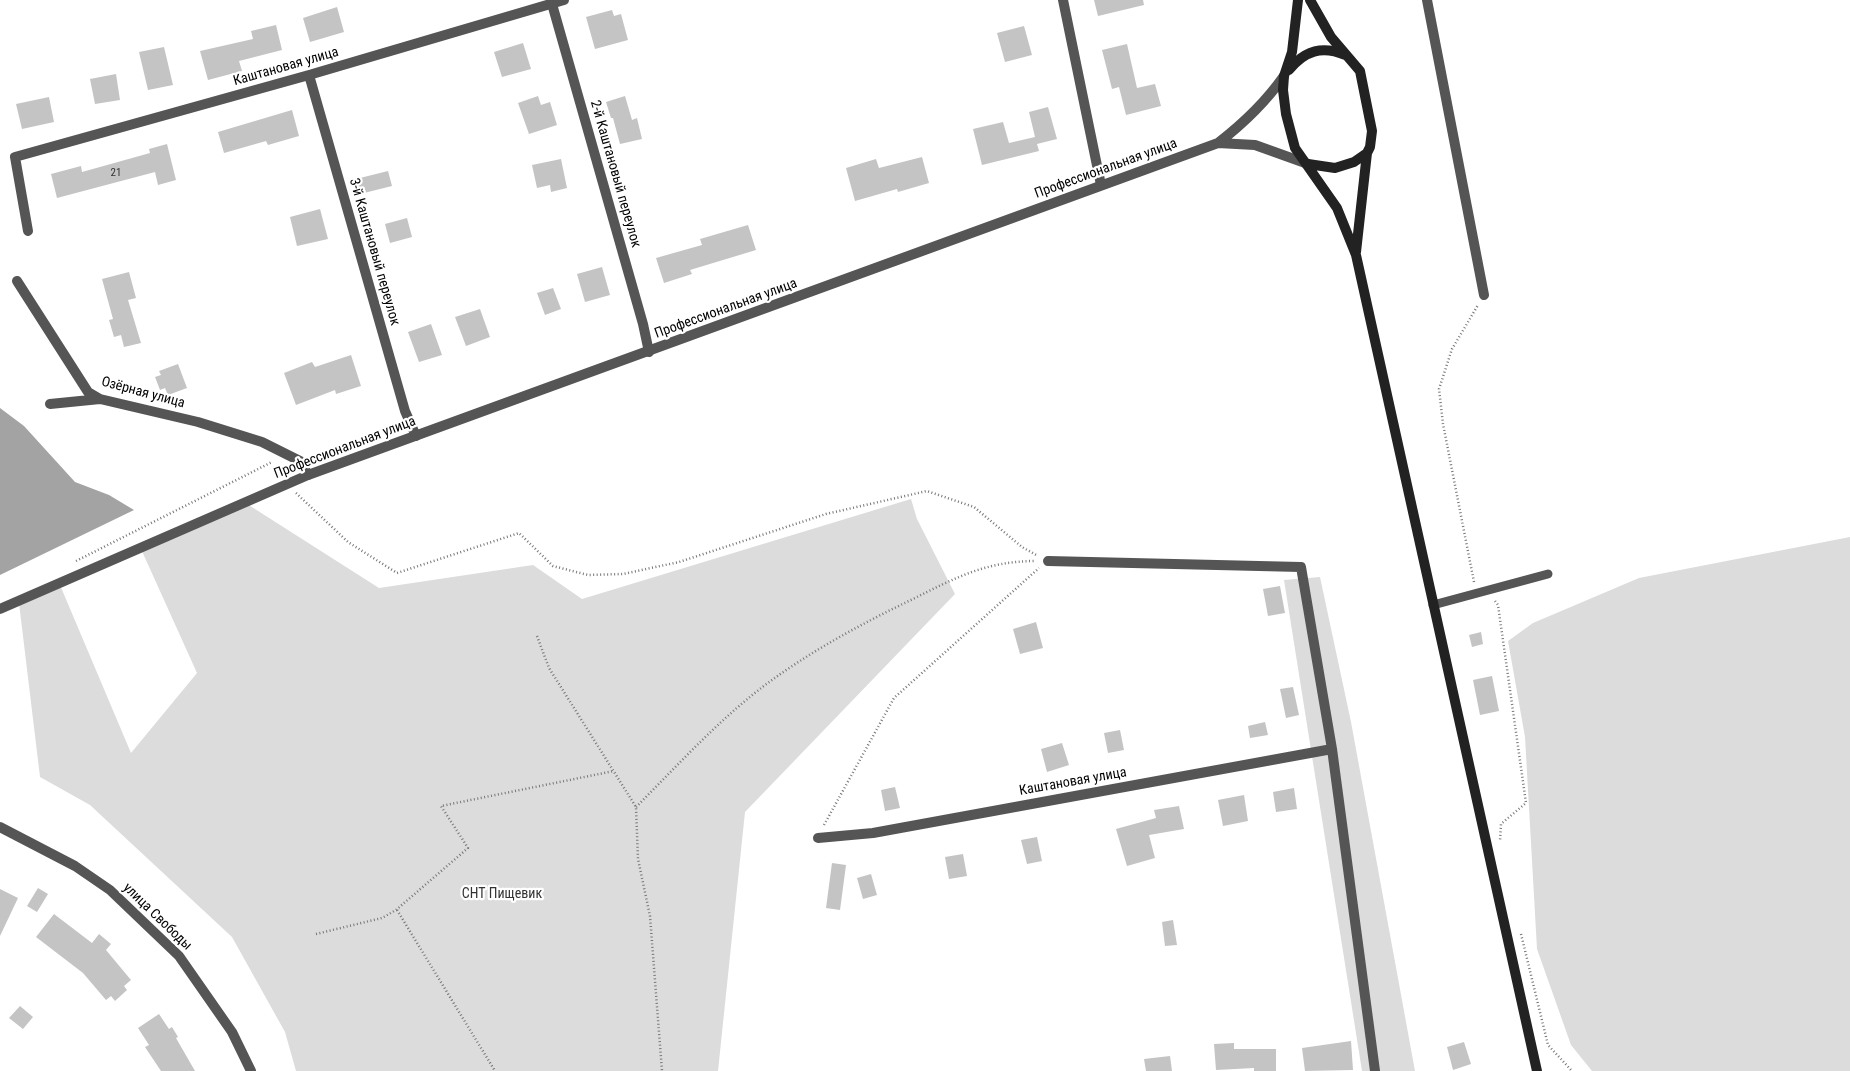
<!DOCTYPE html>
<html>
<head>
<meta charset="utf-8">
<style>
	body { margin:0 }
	canvas { display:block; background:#fff }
</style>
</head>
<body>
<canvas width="1850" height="1071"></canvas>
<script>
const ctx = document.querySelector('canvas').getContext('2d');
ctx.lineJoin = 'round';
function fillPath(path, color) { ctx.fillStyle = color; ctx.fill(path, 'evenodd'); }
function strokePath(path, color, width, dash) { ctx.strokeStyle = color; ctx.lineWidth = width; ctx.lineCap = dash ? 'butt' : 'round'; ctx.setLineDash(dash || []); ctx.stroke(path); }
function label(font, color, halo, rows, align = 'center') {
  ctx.font = font + ' "Roboto Condensed",sans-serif'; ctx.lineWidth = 4.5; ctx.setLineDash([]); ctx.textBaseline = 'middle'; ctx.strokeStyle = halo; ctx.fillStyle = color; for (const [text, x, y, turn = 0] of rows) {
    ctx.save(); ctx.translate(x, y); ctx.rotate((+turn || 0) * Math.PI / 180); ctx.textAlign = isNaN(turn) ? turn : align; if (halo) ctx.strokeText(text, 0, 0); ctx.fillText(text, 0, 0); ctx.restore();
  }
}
const green = new Path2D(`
	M911,499l6,20 38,75 -210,218 -27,259h-422l-11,-39 -53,-95 -142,-132 -50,-28 -21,-174 41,-18 71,168 66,-80 -56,-124 103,-47 135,86 154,-23 49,34z
	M1850,537v534h-258l-21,-26 -34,-96 -12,-212 -17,-96 25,-18 106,-45z
	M1320,577l31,145 64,349h-53l-78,-491z`);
const water = new Path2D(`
	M0,408l24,18 51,56 34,13 25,15 -134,65z`);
const building = new Path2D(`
	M1094,0h49l1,5 -46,11z
	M337,7l7,25 -34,10 -7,-24z
	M612,10l2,6 7,-2 7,26 -33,9 -9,-32z
	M276,25l6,25 -43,11 3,10 -34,9 -8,-29 53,-12 -2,-8z
	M1024,26l8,29 -27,7 -8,-29z
	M523,43l8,26 -29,8 -8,-25z
	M1127,44l10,44 18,-4 6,22 -35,9 -7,-28 -7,2 -10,-39z
	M164,47l9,38 -25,5 -9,-38z
	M116,74l4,26 -25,4 -5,-25z
	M538,96l3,9 9,-3 7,23 -28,9 -11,-31z
	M625,96l7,24 5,-2 5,21 -22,5 -7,-26h-2l-5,-16z
	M49,97l5,25 -32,7 -6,-25z
	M1048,107l9,32 -20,5 2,7 -57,14 -9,-36 30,-7 6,21 26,-6 -6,-25z
	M292,110l7,26 -31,9 -2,-4 -42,12 -6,-21z
	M167,144l9,36 -18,5 -3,-13 -98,26 -6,-24 30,-8 1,6 68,-19 -1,-4z
	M922,157l7,26 -31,9 -1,-3 -42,12 -9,-33 30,-9 3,9z
	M561,159l6,29 -16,4 -1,-7 -13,3 -5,-23z
	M388,171l4,15 -32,8 -4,-15z
	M320,209l8,30 -31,7 -7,-29z
	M407,218l5,19 -22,6 -5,-19z
	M748,225l8,25 -66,20 2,4 -28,9 -8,-25 46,-13 -2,-6z
	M602,267l8,28 -25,7 -8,-28z
	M129,272l7,26 -8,2 13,43 -17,4 -3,-12 -7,2 -5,-17 4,-1 -11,-40z
	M553,288l8,21 -16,6 -8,-22z
	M480,309l10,28 -24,9 -11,-29z
	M431,324l11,31 -23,7 -11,-30z
	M351,355l10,31 -25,8 -1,-4 -39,15 -12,-32 28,-11 3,5z
	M178,364l9,24 -19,7 -3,-7 -5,2 -5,-13 6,-2 -2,-4z
	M1280,586l5,27 -17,3 -5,-27z
	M1036,622l7,26 -23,6 -7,-25z
	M1481,632l2,12 -11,3 -3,-12z
	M1492,676l7,35 -19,4 -7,-35z
	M1293,687l6,28 -13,3 -6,-29z
	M1265,722l3,13 -18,3 -2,-12z
	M1120,730l4,20 -16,3 -4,-20z
	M1062,743l7,22 -22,7 -6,-23z
	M895,787l5,21 -15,3 -4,-21z
	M1294,788l3,21 -21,3 -3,-20z
	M1244,795l4,26 -25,5 -5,-26z
	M1179,806l5,23 -35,6 6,23 -28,8 -11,-37 40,-11 -2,-8z
	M1037,837l5,24 -15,3 -6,-24z
	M963,854l4,22 -18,3 -4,-22z
	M832,863l14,2 -6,45 -14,-2z
	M871,874l6,21 -14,4 -6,-21z
	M38,888l10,6 -11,18 -10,-6z
	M0,889l18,9 -18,38z
	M54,914l38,29 7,-9 12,10 -5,6 25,30 -7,6 3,4 -12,11 -4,-5 -5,4 -23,-27 -47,-36z
	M1173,920l4,25 -12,1 -3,-24z
	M20,1006l13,11 -10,12 -14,-11z
	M159,1014l10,15 3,-2 6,10 -2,1 19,33h-34l-16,-24 4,-2 -11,-17z
	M1351,1041l2,29 -48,1 -3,-23z
	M1464,1042l7,22 -18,6 -6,-23z
	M1234,1043v6h42v22h-22v-3l-38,2 -2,-26z
	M1170,1056l2,15h-26l-2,-12z`);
const path = new Path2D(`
	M296,493l52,49 49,31 122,-40 34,33 35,9 35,-1 56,-12 147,-48 101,-23 47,16 48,40 16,9
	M76,561l196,-99
	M1474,582l-31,-158 -4,-35 13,-40 26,-44
	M1495,601l3,4 28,198 -25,21 -1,17
	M537,636l12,32 87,139 2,52 12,57 12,155
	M636,807c44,-44 86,-91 136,-127 43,-31 91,-57 139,-80 44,-22 75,-39 125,-39
	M824,825l70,-127 145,-130
	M397,910l98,161
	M316,934l66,-16 14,-8 72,-62 -27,-42 173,-35
	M1521,934l27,111 24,26`);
const service = new Path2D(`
	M1433,605l115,-31`);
const minor = new Path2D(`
	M1063,0l38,185
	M1427,0l57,295
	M552,4l91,320 6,28
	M309,75l96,336 11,25
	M28,231l-13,-74 294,-82 255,-75
	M17,281l71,111 12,7 98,23 64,20 38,19 8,14
	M50,404l50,-5
	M1048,561l253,6 31,182 43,322
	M0,827l75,39 35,24 69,66 53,76 19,39
	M818,838l55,-5 459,-84`);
const tertiary = new Path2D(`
	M1218,143l37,2 53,19
	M0,609l308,-134 910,-332c26,-20 47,-40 66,-67`);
const secondary = new Path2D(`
	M1298,0l-6,52 -8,24 -1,14 3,24 9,34 42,60 19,47 181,816
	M1289,70c15,-19 33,-25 56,-15
	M1308,164l27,4 19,-6 13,-9 3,-6 2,-16 -12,-60 -29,-34 -21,-37
	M1356,252l11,-99`);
const numberNames = [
	["21",116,173]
];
const streetNames = [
	["Каштановая улица",286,67,-16],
	["Профессиональная улица",1106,169,-20],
	["2-й Каштановый переулок",615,174,74],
	["3-й Каштановый переулок",374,252,74],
	["Профессиональная улица",726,309,-20],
	["Озёрная улица",143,393,15],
	["Профессиональная улица",345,448,-21],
	["Каштановая улица",1073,782,-10],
	["улица Свободы",157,917,44]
];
const parkNames = [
	["СНТ Пищевик",502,894]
];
fillPath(green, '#dcdcdc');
fillPath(water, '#a3a3a3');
fillPath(building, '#c4c4c4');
strokePath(path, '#777', 2.5, [1, 2.5]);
strokePath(service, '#555', 9);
strokePath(minor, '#555', 10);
strokePath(tertiary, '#555', 10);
strokePath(secondary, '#222', 10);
label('11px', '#313131', null, numberNames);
label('14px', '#000', '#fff', streetNames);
label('14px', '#333', '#fff', parkNames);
</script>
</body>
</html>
